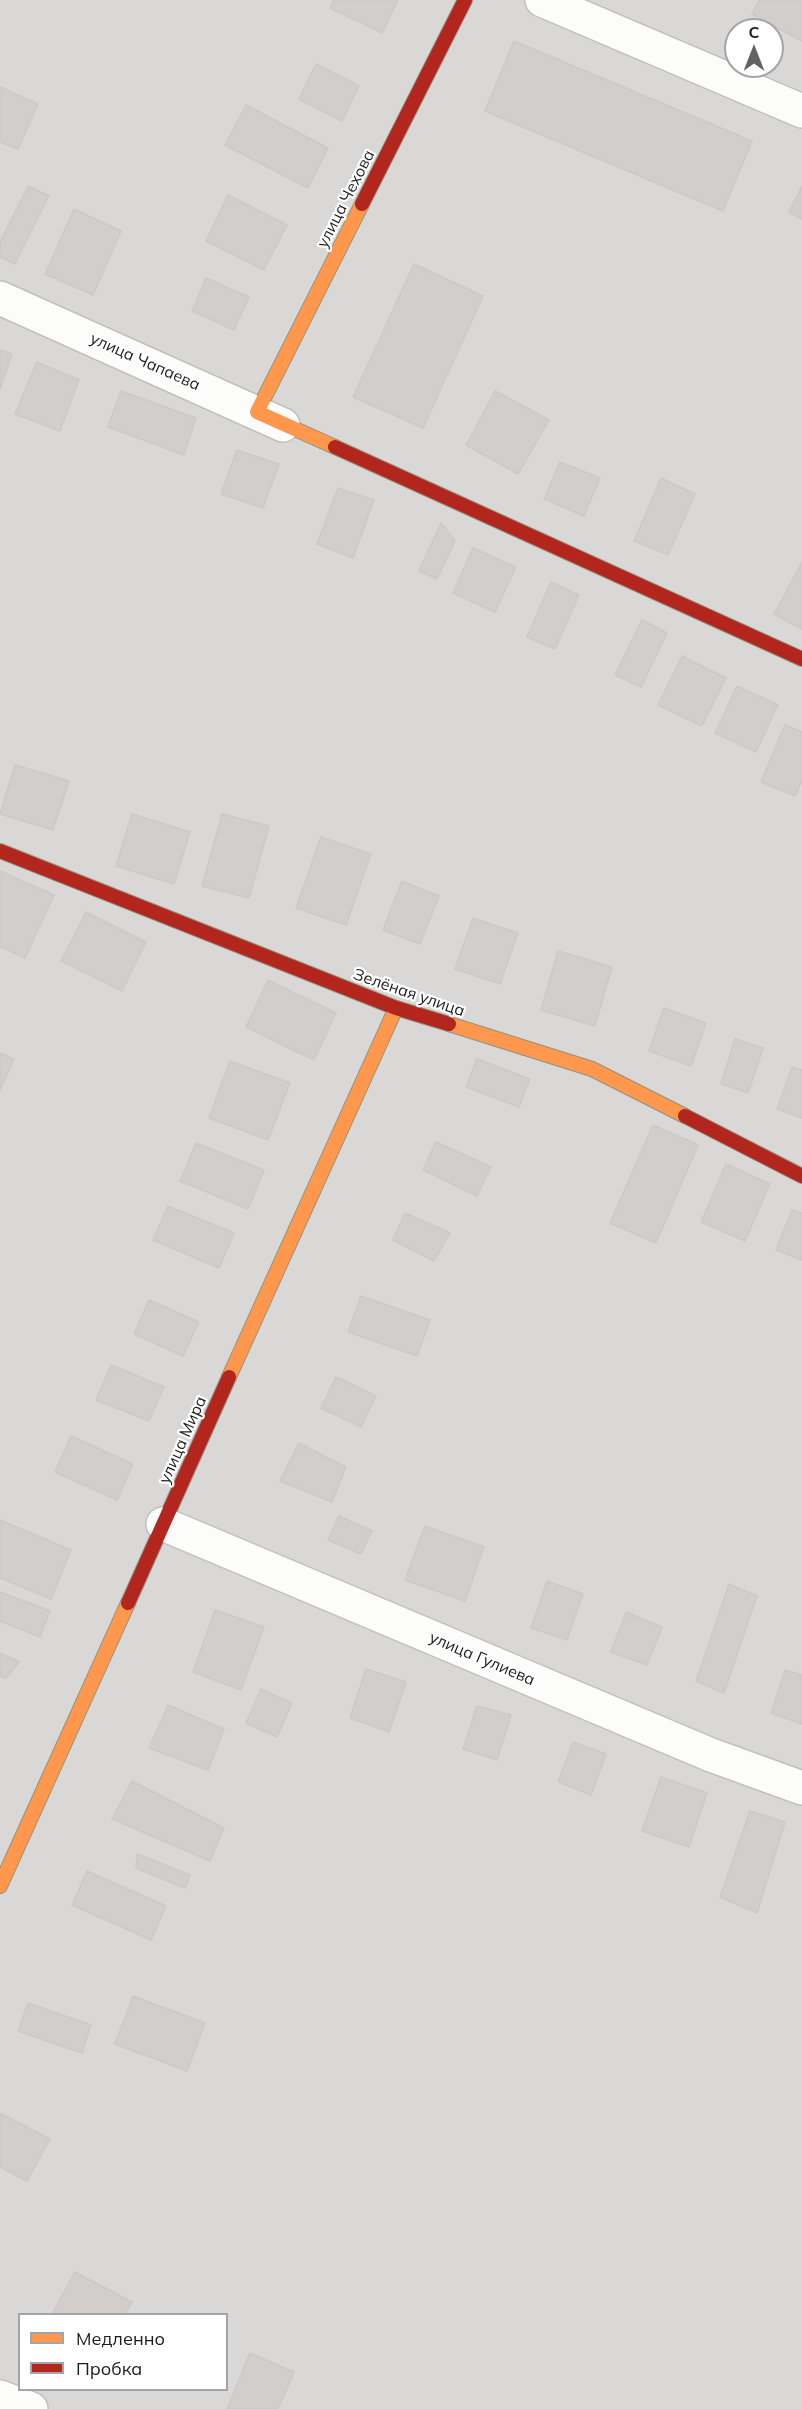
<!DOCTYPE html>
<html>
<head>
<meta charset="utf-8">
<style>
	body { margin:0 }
	#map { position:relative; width:802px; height:2409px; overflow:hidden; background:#eae8e5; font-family:Mulish,sans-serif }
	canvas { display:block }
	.legend { position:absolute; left:18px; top:2313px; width:210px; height:78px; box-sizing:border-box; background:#fff; border:2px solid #a4a4a4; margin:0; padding:8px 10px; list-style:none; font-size:18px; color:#1c1c1c }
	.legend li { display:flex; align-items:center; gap:12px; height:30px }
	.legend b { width:30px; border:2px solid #a4a4a4 }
	.north { position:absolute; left:724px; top:18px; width:60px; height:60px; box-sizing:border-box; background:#fff; border:2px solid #a4a4a4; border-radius:50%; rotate:0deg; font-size:16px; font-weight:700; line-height:24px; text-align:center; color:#1c1c1c }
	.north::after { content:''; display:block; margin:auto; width:21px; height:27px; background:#646362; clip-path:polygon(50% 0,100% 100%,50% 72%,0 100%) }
</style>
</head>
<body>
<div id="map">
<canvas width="802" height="2409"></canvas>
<ul class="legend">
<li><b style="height:8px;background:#ff974d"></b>Медленно</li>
<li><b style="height:8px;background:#b3261e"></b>Пробка</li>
</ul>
<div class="north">С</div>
</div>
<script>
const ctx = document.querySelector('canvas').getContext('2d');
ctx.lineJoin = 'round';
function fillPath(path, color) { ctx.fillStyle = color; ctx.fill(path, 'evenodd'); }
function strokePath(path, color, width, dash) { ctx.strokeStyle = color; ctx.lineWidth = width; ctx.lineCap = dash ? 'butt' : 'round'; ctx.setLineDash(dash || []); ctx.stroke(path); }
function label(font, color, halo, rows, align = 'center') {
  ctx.font = font + ' Mulish,sans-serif'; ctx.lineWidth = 4.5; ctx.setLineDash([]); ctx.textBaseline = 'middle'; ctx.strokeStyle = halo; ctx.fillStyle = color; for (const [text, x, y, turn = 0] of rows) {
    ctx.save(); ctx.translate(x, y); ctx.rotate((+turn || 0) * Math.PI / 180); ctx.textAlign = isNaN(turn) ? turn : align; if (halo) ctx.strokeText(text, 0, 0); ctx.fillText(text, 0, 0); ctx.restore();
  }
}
const residential = new Path2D(`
	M0,0h802v2409h-802zM736,30h36v36h-36zM20,2314h206v76h-206z`);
const building = new Path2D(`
	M334,0h64l-16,33 -52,-25z
	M759,0h43v41l-50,-27z
	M514,41l238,100 -29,70 -238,-100z
	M316,64l43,22 -17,35 -43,-22z
	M0,87l38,17 -20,45 -18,-7z
	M246,105l82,43 -20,40 -83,-43z
	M28,186l21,10 -34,68 -15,-7v-15z
	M802,186v33l-13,-7z
	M228,195l59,30 -23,45 -58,-29z
	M74,209l47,22 -28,64 -48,-21z
	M414,264l69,32 -60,132 -70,-31z
	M206,278l43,19 -15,33 -42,-19z
	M0,350l12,4 -12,35z
	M37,362l42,18 -19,51 -45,-17z
	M121,391l75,27 -12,37 -76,-28z
	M495,391l54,29 -31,54 -52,-29z
	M237,450l42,14 -16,44 -42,-14z
	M560,462l40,16 -16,38 -40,-17z
	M661,478l34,16 -27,61 -34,-14z
	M338,488l36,12 -21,58 -36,-14z
	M441,523l14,18 -18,38 -18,-8z
	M473,548l43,19 -21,45 -42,-19z
	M802,562v67l-28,-15z
	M551,582l28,13 -24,54 -28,-12z
	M642,620l25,13 -26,54 -26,-12z
	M682,656l44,22 -24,48 -44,-21z
	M737,686l41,19 -22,47 -41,-19z
	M785,725l17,7v49l-7,15 -34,-14z
	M15,765l54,16 -16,49 -53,-16z
	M132,814l58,18 -16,52 -58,-18z
	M222,814l47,12 -20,72 -47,-12z
	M321,837l50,17 -25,71 -50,-17z
	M0,871l54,24 -29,63 -25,-11z
	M402,881l37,15 -19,48 -37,-14z
	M86,912l60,30 -24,49 -61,-30z
	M473,918l45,15 -18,51 -45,-15z
	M558,951l54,16 -17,59 -54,-16z
	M268,980l68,33 -22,47 -68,-33z
	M664,1008l42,15 -15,43 -42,-15z
	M735,1039l28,9 -15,45 -27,-9z
	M0,1053l14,6 -14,31z
	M477,1059l53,20 -11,28 -53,-20z
	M230,1061l60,22 -22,57 -59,-22z
	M792,1067l10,3v48l-25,-9z
	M653,1125l45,20 -42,98 -46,-20z
	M436,1142l55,25 -14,29 -54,-26z
	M196,1143l68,27 -16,39 -68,-28z
	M726,1164l44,20 -25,57 -44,-19z
	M168,1206l66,27 -15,35 -66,-28z
	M792,1210l10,3v47l-26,-10z
	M405,1213l45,20 -16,28 -41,-21z
	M361,1296l69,24 -13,36 -69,-24z
	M149,1300l50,22 -16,34 -49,-22z
	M111,1365l53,22 -15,34 -53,-21z
	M336,1377l40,19 -15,31 -40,-19z
	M71,1436l62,28 -16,36 -62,-28z
	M299,1443l47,24 -14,35 -52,-21z
	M339,1516l33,15 -11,23 -33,-14z
	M0,1520l71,30 -20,49 -51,-21z
	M425,1526l59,21 -19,54 -60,-21z
	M547,1581l36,13 -16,46 -36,-12z
	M729,1584l28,12 -33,97 -28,-12z
	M0,1592l50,19 -10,26 -40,-16z
	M215,1610l49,17 -23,63 -48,-18z
	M626,1612l36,15 -15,38 -36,-13z
	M0,1653l19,9 -13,16 -6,-2z
	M366,1669l40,13 -17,50 -39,-14z
	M785,1670l17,5v49l-31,-11z
	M261,1689l31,14 -15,34 -31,-14z
	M168,1705l56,24 -16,41 -59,-22z
	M477,1706l34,9 -14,45 -34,-11z
	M573,1742l33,12 -15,41 -33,-13z
	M661,1777l46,16 -18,54 -47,-16z
	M132,1781l92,47 -14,33 -98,-42z
	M750,1811l35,11 -28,91 -37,-16z
	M137,1854l53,21 -5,13 -49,-20z
	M87,1871l79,35 -15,34 -79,-35z
	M133,1996l72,27 -18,48 -72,-27z
	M28,2003l63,22 -9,28 -64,-22z
	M0,2113l50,26 -23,42 -27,-14z
	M75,2272l57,30 -7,12h-73z
	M250,2353l44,19 -16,37h-51z`);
const street = new Path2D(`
	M542,0l260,111
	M0,298l283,127
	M163,1524l548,231 91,33
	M0,2397l31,12`);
const slow = new Path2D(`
	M335,447l-78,-35 105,-208
	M449,1024l143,45 93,47
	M229,1377l167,-369
	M0,1886l128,-283`);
const jam = new Path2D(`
	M362,204l103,-204
	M335,447l467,212
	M0,851l396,157 53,16
	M685,1116l117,60
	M128,1603l101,-226`);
const streetNames = [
	["улица Чехова",346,199,-63],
	["улица Чапаева",145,362,24],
	["Зелёная улица",409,993,19],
	["улица Мира",183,1440,-66],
	["улица Гулиева",482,1659,23]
];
fillPath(residential, '#d9d8d7');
fillPath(building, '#d1cecc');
strokePath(building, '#cdc9c7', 1.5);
strokePath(street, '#c1c0bf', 36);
strokePath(slow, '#93927e', 16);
strokePath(jam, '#93927e', 16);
strokePath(street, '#fcfcfb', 33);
strokePath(slow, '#ff974d', 14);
strokePath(jam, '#b3261e', 14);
label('16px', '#1c1c1c', '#fff', streetNames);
</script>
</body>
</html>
